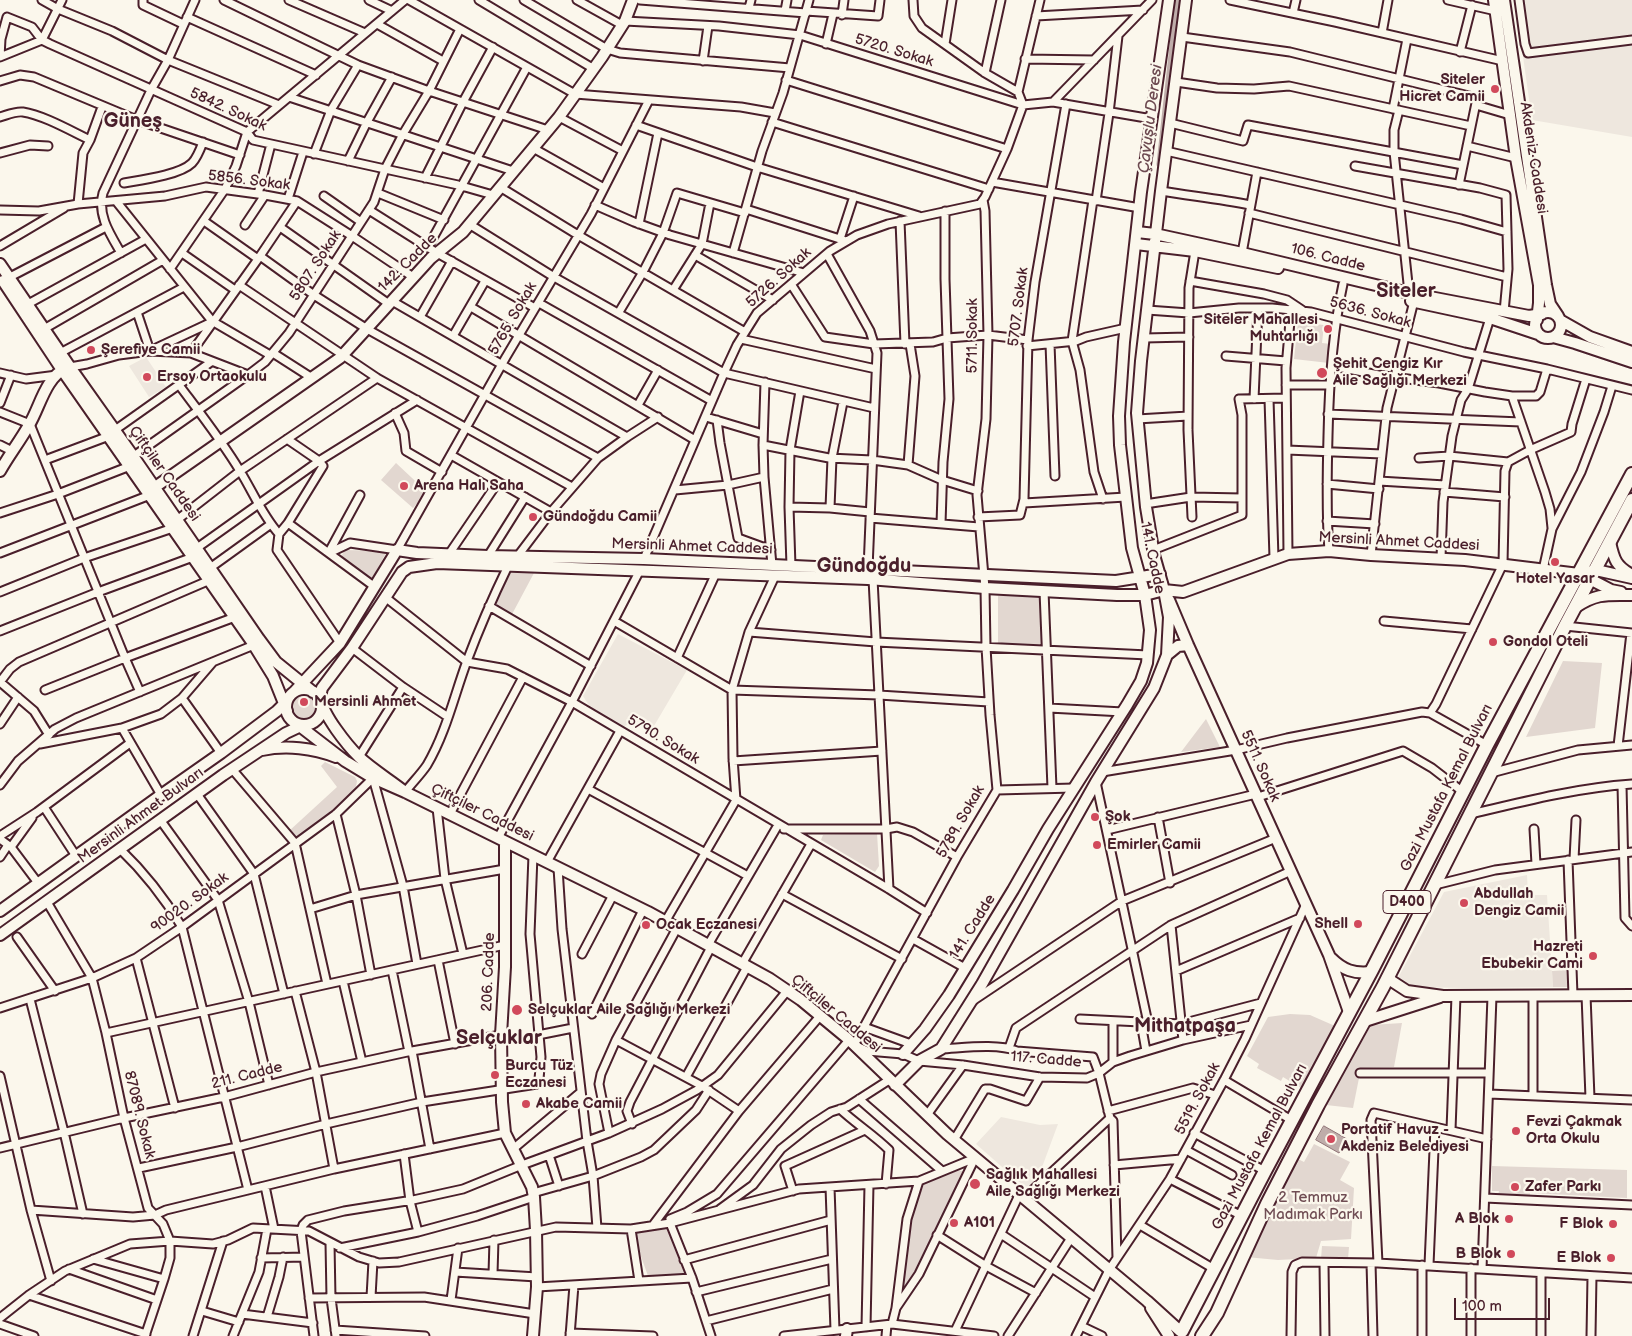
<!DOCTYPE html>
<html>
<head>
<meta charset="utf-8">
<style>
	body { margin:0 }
	#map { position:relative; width:1632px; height:1336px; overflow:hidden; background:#fbf7ec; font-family:"Balsamiq Sans",sans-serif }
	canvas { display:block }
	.scale { position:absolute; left:1454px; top:1298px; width:96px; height:22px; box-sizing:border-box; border:2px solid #4a1f2b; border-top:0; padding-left:6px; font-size:15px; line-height:18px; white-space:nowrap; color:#4a1f2b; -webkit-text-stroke:4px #fbf7ec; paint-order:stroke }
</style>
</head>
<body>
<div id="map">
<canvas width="1632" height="1336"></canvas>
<div class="scale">100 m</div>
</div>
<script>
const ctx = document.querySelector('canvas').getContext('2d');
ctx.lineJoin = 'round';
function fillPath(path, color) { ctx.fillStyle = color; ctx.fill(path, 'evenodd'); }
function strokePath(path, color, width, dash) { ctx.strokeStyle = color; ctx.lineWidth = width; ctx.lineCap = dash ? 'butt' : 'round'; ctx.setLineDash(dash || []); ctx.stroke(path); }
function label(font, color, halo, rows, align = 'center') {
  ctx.font = font + ' "Balsamiq Sans",sans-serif'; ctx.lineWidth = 4.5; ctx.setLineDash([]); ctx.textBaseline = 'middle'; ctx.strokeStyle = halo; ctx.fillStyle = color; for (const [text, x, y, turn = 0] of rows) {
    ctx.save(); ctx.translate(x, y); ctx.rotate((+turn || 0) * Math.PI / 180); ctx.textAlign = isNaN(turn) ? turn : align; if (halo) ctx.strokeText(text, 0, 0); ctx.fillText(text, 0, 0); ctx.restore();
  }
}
const built = new Path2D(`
	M1515,0h117v137l-100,-17z
	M146,357l20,30 -17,10 -20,-31z
	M618,634l69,36 -36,61 -14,-9 -13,4 -34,-19 -7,-11z
	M1527,875l1,20h19l6,92 -89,1 -50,-1 -10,-3 -6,-6 46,-86z
	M1001,1117l39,8 18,-1 -20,54 -12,10 -50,-44z`);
const green = new Path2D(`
	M1298,322l26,3 -2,18 9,1 -2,19 -35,-4z
	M396,463l31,29 -14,16 -32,-28z
	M345,550l39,1 2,2 -14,26 -32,-21z
	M508,573h26l-24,45 -20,-12z
	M1046,595l-1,52 -47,-3v-48z
	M1563,661l39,2 -7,65 -69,9z
	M293 707a11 11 0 1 1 22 0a11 11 0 1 1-22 0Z
	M1206,719l14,28 -39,5z
	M325,762l30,15 2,4 -2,11 -20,20 -40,28 -6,-9 48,-44 -16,-21z
	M877,833l2,33 -4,6 -54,-32 2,-5z
	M1568,970l1,17h-16l-1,-16z
	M1290,1014l20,1 25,11 -34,62 -18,-11 -2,4 -24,-13 2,-4 -12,-8 21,-39z
	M1402,1023l-8,44 -33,1 -8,40 -27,-3 45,-80z
	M1314,1144l36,18 -10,18 14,8 -3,51 -30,2 -5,17 -38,2 -32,-3 52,-98 6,3z
	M1492,1166l135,4v28l-97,-5v4l-32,-2 1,-4h-7z
	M959,1170l5,2 -48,99 -15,23 9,-74 14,-36z
	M667,1228l18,46 -37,2 -15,-42z
	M1322,1246l27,1 -1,12h-27z`);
const water = new Path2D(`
	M1324,1126l23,13 -8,14 -23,-13z`);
const canal = new Path2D(`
	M1160,164l18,-164`);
const street = new Path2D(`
	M42,0l16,9 54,22 56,29 111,45
	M143,0v5l40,19
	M224,0l134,65 71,26 119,39
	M289,0l76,33
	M369,0l23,11
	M409,0l166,94 166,13 34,6
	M479,0l115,69
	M524,0l83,49 13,4 170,15
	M577,0l45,25
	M640,0l166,13
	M913,0l1,16 8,12 63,45 33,19 5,13
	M1230,0l105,22 168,39
	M1448,0l48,11
	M1519,0l6,44 3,9 104,-13
	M749,8l2,-8
	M785,11l2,-11
	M806,11l72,5 2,-16
	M1293,13l3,-13
	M842,15l2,-15
	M1036,16l107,-6
	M187,17l129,58
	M625,21l94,5 81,9 223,70 30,-3 99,17
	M377,24l66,37
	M1382,33l6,-33
	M1182,37l108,15 187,46 -18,87
	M826,44l7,-30
	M945,44l7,-44
	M1460,52l12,-47
	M0,57l1,-18 6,-22 25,10 10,13 8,4 197,88 6,8 205,45 35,10
	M0,57l42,-17 20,-40
	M1025,59l69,1
	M703,61l5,-35
	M985,73l16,-73
	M786,80l221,69
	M0,81l20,-6 14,2 103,43 103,35
	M1176,82l41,6 37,1 35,-3 182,40
	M1018,92l22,-92
	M289,97l224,74
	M1053,102l99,-102
	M1476,105l34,10
	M1393,109l14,-70
	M1399,110l-5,20v22l15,141
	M0,117c7,-2 15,-6 23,-5 20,3 48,19 67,28
	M559,117l64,34
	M772,122l217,67
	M1170,123l73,18 5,-16 215,40
	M636,125l121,42 162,49
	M1467,146l49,12
	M533,148l71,40
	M1166,151l295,68 46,13
	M0,153l30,-8 18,1
	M314,154l17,-44 27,-45
	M348,161l19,-39 25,-45
	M1355,166l125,22 26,7 2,74 -4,43
	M425,178l38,-76 30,-55
	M992,182l148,26
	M124,183c17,-3 56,-8 68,-20 5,-5 8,-13 11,-21
	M500,187l78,48 167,97
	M1161,191c30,5 59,8 89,14
	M378,193l66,27
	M258,194l13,-50
	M324,196l37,26
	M288,199l15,-47
	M983,200l2,11 3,124 -2,84 -9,76 8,93 1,59 4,68 7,75 -40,67 -103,188 13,6 36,3 16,7 44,4 77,12 47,1 12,-5 14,-11 17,-6 53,-16 68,-15
	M1093,200l-21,141 8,29 14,102 9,27
	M116,201l96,120 58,34
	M1096,201l13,-88 9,-77
	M78,204l5,-51 7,-13 12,-33
	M595,205l39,17 36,13 134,38
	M746,209l100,32
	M0,210l39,1 39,-7 87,-8 41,-9 59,8 32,6 55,35 61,41
	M369,210l68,43 98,55
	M1249,213l258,64
	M204,221l54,38
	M900,221l5,123
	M469,224l85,53 170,96 150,35
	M639,224l19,-91
	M245,225l20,-30
	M280,227l109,77
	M840,239l14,-43
	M0,246l64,-38
	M428,247l99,-180
	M121,253c-11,-19 -24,-38 -18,-60l48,-103 17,-30 27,-60
	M182,253l53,37
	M733,253l29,-102 21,-58 26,-93
	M1242,253l15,-81
	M827,254l43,77 7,22 -9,216
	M695,255l78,45
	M260,256l54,39 53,34 231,129
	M170,269l55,-80 11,-23 11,-34 158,-132
	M8,278l98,-51
	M1190,281l74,13 23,6 15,10
	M791,284l34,53 49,7 59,-2 14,-4 41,-3 40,5
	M239,285l138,93 195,109
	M673,290l29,-46 8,-41
	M392,301l235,136
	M539,303l173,98
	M28,304l118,-65
	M471,307l224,133
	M1147,310l42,3 50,-5h33l39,4 153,40 83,17 85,21
	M137,312l13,39 62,-29
	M619,312l24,-40 20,-39 14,-40 68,20
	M420,317l32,-56
	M44,329l119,-69
	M453,336l32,-55
	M1144,338l45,-1
	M741,339l135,30
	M1050,344l5,132
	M1027,346l49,-5 10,-4 40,-9
	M60,353l124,-66
	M191,353l67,-94 39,-58
	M273,353l39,25
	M1226,356l60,5
	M1332,366l52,10 55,7 46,9 27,4h24l4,-4 7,-23
	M70,367l17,-3 32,-9 31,-4 41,2 57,22
	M0,373l26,6 31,-4
	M765,382l-2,63 1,32 8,88
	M179,385c21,28 43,56 61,86 13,21 22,44 39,63
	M1286,385h44
	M1512,396l33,96 5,17 2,19
	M1254,399l4,-91
	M1269,399l5,159
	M0,403l11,-28
	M638,405l20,-35
	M0,412l30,12 95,234 15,34
	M395,413l9,20 2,18 36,21
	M1328,414l193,8
	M706,417l57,17
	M1137,419l51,-3
	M717,420l3,23 18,95 33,12
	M115,430l96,-68
	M287,439l32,22 4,5 -35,57
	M0,445l12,6
	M763,445l66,13 43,2 36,5 34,15 36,11
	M1287,450l95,4
	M451,455l100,57
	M131,458l117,-83 17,-13 24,-29 85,-131 11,-33 18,-35 26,-43 31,-62
	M1419,458l30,-2 59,6
	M45,460l64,-24
	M908,465l7,-89 -5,-32
	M1379,481l66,4
	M1327,484l52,5
	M675,490l53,-5 36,-8
	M1444,492l61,5
	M1024,503l102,-6
	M1145,504l46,-7 51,1
	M789,507l41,1 40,4
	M830,508l2,-50 11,-56
	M0,513l58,-19 72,-28
	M978,517l42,-2 4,-16 4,-159 7,-58 31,-178
	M1192,517l-4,-87 1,-142 6,-37
	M870,518l109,9
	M177,520l63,-49 137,-93
	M1327,521l48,3
	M941,524l2,-62 6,-63 -4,-120v-68
	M279,534l-2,16 63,93
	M279,534l9,-11 87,64
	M197,548l122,-87 98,-61
	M1153,550l89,-35v-100l-3,-16 47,-1
	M1329,551c-3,-38 -2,-77 -1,-115 1,-51 4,-102 15,-152
	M329,552l31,-57
	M0,553l150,-58
	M329,553l21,-10 47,7 109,-193 85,-143 58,-114
	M449,554l49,-72
	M1288,554l-2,-186 5,-59
	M1371,555l16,-147 27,-107
	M488,556l37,-59
	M517,557l34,-45 47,-54 29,-21 31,-20
	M1441,558l2,-56 9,-66 9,-36 7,-11 22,-71
	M644,559l80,-186 13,-28 20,-32 73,-62 27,-16 31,-11 92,-20 5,-7 22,-48 16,-44
	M791,566l-2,-59 1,-57 10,-59
	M210,568l61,-44
	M1543,570l9,-41 29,-57 23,-60 8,-26
	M873,579l16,310
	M1044,591l8,197
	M0,592l84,-34 89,-30
	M385,597l82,65 40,7 65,33 317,187 38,24
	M489,606l102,60
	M614,621l118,69 147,5 110,7
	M1384,621l88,8
	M1565,626l67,7
	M0,631l98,-39 95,-35
	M749,632l127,10 272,13
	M352,648l51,39 45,30
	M677,658l39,-85
	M0,682l10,-13 9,-7 191,-82
	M0,682l34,29 15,24
	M45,690l80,-32 110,-41
	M182,698l39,55
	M1049,708l74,4
	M1430,713l6,-9 67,-140 2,-93 3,-9 22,-12 41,-18 1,-8 14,-45
	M0,724l18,-27
	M122,728l39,67
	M40,744l82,-16 39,-14 21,-16 31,-36
	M1618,746l13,-113
	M359,757l44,-70
	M733,761l149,-10
	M232,769l63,74 32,141
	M1102,772l134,-22 51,-12 135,-26 8,1 57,32
	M1491,773l87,-23 54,-5
	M1096,782l52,241
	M0,785l18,-24 37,-32 21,-11 178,-73
	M1622,785l3,133 7,8
	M588,789l160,87
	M997,790l77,-2
	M405,792c7,-9 16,-18 22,-27 19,-32 27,-69 40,-104 12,-32 26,-64 41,-95
	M197,794l57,80 30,120
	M1258,797l145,-46 29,17 31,24
	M44,807l32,49
	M437,808l8,71 18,75
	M336,814l20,81 15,80
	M450,814l73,-137
	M1471,814c54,-13 105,-26 161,-30
	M1158,817l12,66
	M161,821l57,79 31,102 20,83
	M784,829h102l11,-2 16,5 44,25
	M1534,829l2,35
	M1107,830l149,-36
	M0,836l37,-24 93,-69
	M498,838l74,-136 68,-132
	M0,839l11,8 27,36
	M11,847l21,-29
	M120,849c24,23 45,50 62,78l66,263
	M0,857l8,-12
	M1574,859l2,-39
	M1568,860l5,135
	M547,862l73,-131
	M558,868l4,61 25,212 6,35 4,52
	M1435,885l60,-15 137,-18
	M782,894l120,65
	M47,902l45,76 14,55 18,85 24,90 15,16 7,17v17l-6,21 -19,57
	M310,909l46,-14 149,-26
	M665,922l71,-122 -3,-42 -1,-68 17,-58 26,-56
	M17,937l38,54
	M913,939l52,29
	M708,945l70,-120
	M582,954l31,-59
	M136,958l39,150
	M438,960l17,84
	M742,964l69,-120
	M392,970l17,82
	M1176,971l124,-53
	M343,981l19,81
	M295,991l21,81 18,97
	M1533,995v101
	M1586,995l4,103
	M30,999l34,133 19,82
	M974,1000l148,-99 154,-63
	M0,1008l92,-30 44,-20 46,-31 154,-113 37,-36 30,108 14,78
	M592,1014l51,-104
	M1080,1019l101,5 80,-21
	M1113,1022v40
	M1141,1023l5,28
	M864,1027l47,17
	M106,1033l399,-88
	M538,1035l35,-7
	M616,1040l86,46 37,25
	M1183,1040l-12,-115 120,-54
	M1009,1048l7,-20 155,-103
	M941,1049c22,-1 56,-6 76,2l76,6 6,16 11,45 3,3 4,137
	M412,1051l18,98
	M1360,1073h129
	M0,1076l31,134 20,71
	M686,1077l61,-110
	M1224,1080l69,41
	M1489,1094l143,6
	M859,1099l83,72
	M840,1109c16,15 34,26 49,41l-3,34
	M1108,1111l85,-23 22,7
	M927,1115l36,-50
	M632,1124l-5,-13 3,-9 81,-155
	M1451,1130l5,-134
	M609,1133l-10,-49 2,-10 15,-34 61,-112
	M1194,1133l71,38
	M954,1140l31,-51h5l36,12 14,-24
	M0,1148l124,-30 100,-21 92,-25 96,-21 89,-16
	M513,1149l68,-57
	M1186,1150l46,25
	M404,1154l6,47 8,31
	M549,1155l10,31
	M1114,1165l67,-6
	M139,1168l98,-21 89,-23 96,-22 115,-18 2,-5 2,-22 -11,-123 3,-79
	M1170,1179l72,37
	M265,1186l9,43
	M830,1187l5,143
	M793,1191l-8,-25 80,-36
	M533,1193l60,-17 48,-19 13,-7 42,-40 13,-20
	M1024,1198l86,-80
	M1485,1198l147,7
	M720,1209l33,-24 28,-36 30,-24 20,-13 16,-5 42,-27
	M31,1210l102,7 22,-2 11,-5 168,-41 171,-36
	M670,1219l17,-7 30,-18 132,-154
	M670,1223l129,-34 120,-8 56,-23
	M653,1225l86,-114 81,-95
	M1140,1225l74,44
	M631,1229l8,52
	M1001,1234l94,63
	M937,1235l49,31 50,27
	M330,1243l1,55 5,38
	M340,1248l78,-16 59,-16 57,-19
	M261,1258l43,-1
	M93,1259l71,20
	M684,1260l147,-40
	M1324,1263l1,73
	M1371,1263l2,73
	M1378,1263l-7,-143 3,-7 113,26
	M1429,1265l6,-138
	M1471,1268v68
	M69,1269l88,31
	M1482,1269l10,-273
	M455,1272l82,5
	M493,1274l1,-34
	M537,1287l155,-9
	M696,1292l136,-33
	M29,1295l117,39
	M371,1297l2,-36
	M309,1298l115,-1 111,17
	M451,1300l7,-52
	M896,1308l23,-34 56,-116
	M202,1311l37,11
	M242,1314l71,9
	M267,1317l12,-40 4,-20
	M0,1318l29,-23 36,-24 65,-27 40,-3 43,3 15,-4 25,-12 56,3 50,26 20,6 20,-1 157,-35 75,2 39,-6 22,55 19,58
	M706,1321l127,-32
	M0,1324l34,12
	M892,1324l4,-16 11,-89 12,-38
	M1081,1326l21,10
	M866,1327l3,-142
	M335,1330l90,6
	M955,1331l64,-136
	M570,1333l83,3
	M193,1336l30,-95
	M233,1336l26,-64 8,-43
	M314,1336l-13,-105 2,-6 5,-5 36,-9 69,-11 50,-11 59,-24 87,-32 53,-24 35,-19 21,-15 69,-84
	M570,1336l4,-51
	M784,1336l108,-12 102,12
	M886,1336l1,-11
	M1008,1336l63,-98
	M1076,1336l33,-66 61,-91 54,-99 21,-41 61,-135
	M1291,1336l1,-64 3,-7 7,-3 76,1 254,15
	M1422,1336v-71
	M1541,1336v-63
	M1591,1336l1,-60`);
const secondary = new Path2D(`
	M1494,0l22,158 23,127v18l-2,17
	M1504,0l42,285 4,19 8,12
	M1137,232l18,2 87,19 167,40 120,23 13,-2
	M1136,244l59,7 83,17
	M0,264l70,103 63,89 126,183 17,23 37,30
	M3,281l59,89 190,272 21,34 14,35
	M1411,301l79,17 48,16
	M1535 325a13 13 0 1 1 26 0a13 13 0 1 1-26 0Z
	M1560,320l30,17 42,15
	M1553,337l22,6 57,19
	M0,471c9,-16 20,-30 29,-46 11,-18 16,-47 37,-57
	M148,492l192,-134 91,-100 32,-26 96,-115 43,-60 23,-36 8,-21
	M1610,542c4,18 6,24 22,33
	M1584,576l27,14 10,2
	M1164,590l19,2 105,-38 41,-3 42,4 94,5 114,14 17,-4 36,8
	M1169,600l19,45 141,310 20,57
	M1576,607c21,-14 31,-12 56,-12
	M1167,655l11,-9 10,-1
	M286 707a18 18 0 1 1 36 0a18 18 0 1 1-36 0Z
	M295,691l45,-48 57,-93 20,3 71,3 156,3 472,22 44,-7
	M297,724l48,37 28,17 32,14 243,120 122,67 31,21 46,38 100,96 200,167 33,30
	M262,750c24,-5 51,-2 74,7
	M405,792c-15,-12 -32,-22 -46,-35 -12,-12 -36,-42 -38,-58 -1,-4 0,-7 1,-11l30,-40 50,-76 7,-5 28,-4 431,16 117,9 132,7h28l19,-5 -10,-35 -8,-48 -9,-94 4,-52 20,-170 25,-191
	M505,842v125l-4,68 1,67 3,31 27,54 2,10 2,33 1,57 -4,49
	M0,911l161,-116 60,-42 56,-42 10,-10
	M0,935l223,-160 63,-42 17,-8
	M1331,958c12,12 23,16 40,14
	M1387,978l20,13 36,5 189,-1
	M1365,1021l75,-24
	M903,1054l22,-25 24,-34 64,-105 35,-61 79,-124 14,-24 6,-18 3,-33 -5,-35 -13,-47 -12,-103 -1,-29 5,-74 17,-150 28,-192
	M895,1085l24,-24 22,-12 41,-65 114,-202 58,-94 13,-33 2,-38 -5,-27
	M1151,1308l18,28
	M846,1336l1,-7`);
const highway = new Path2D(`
	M1182,1331l83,-160 107,-201 115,-225 145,-271
	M1202,1336l15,-23 50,-109 51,-99 65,-118 182,-361 67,-126`);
const markers = [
	[1495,89,5,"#d1495b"],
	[1328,329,5,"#d1495b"],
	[91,350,5,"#d1495b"],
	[1322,373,6,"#d1495b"],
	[147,377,5,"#d1495b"],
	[404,486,5,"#d1495b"],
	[533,517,5,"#d1495b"],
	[1555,562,5,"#d1495b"],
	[1493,642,5,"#d1495b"],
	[304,702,5,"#d1495b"],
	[1095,817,5,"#d1495b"],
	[1097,845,5,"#d1495b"],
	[1464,903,5,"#d1495b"],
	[1358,924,5,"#d1495b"],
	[646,925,5,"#d1495b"],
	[1593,956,5,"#d1495b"],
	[517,1010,6,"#d1495b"],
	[495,1075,5,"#d1495b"],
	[526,1104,5,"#d1495b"],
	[1516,1131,5,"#d1495b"],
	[1331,1139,5,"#d1495b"],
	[975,1184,6,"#d1495b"],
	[1515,1187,5,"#d1495b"],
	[1509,1219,5,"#d1495b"],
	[954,1223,5,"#d1495b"],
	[1613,1224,5,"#d1495b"],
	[1511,1254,5,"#d1495b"],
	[1611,1258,5,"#d1495b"]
];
const shields = [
	[1407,902,48]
];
const shieldNames = [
	["D400",1407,902]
];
const streetNames = [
	["5720. Sokak",894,51,17],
	["5842. Sokak",228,110,25],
	["Akdeniz Caddesi",1533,158,81],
	["5856. Sokak",249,181,7],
	["106. Cadde",1328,258,14],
	["142. Cadde",408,263,-45],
	["5807. Sokak",316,266,-57],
	["5726. Sokak",779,278,-42],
	["5707. Sokak",1019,307,-83],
	["5636. Sokak",1370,313,15],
	["5765. Sokak",513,319,-60],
	["5711. Sokak",973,336,-90],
	["Çiftçiler Caddesi",164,474,55],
	["Mersinli Ahmet Caddesi",1399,542,3],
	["Mersinli Ahmet Caddesi",692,547,2],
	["141. Cadde",1152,558,78],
	["5790. Sokak",663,740,31],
	["5511. Sokak",1260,766,66],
	["Gazi Mustafa Kemal Bulvarı",1447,788,-63],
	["Çiftçiler Caddesi",482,813,26],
	["Mersinli Ahmet Bulvarı",141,816,-36],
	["5789. Sokak",961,822,-60],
	["90020. Sokak",190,903,-36],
	["141. Cadde",973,927,-58],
	["206. Cadde",489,972,-88],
	["Çiftçiler Caddesi",836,1014,40],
	["117. Cadde",1046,1060,5],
	["211. Cadde",247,1076,-14],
	["5519. Sokak",1198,1099,-62],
	["87089. Sokak",139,1115,76],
	["Gazi Mustafa Kemal Bulvarı",1260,1147,-62]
];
const poiNames = [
	["Siteler",1485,80,"right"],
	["Hicret Camii",1485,97,"right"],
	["Siteler Mahallesi",1318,320,"right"],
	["Muhtarlığı",1318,337,"right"],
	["Şerefiye Camii",101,350],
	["Şehit Cengiz Kır",1333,364],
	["Aile Sağlığı Merkezi",1333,381],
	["Ersoy Ortaokulu",157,377],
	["Arena Halı Saha",414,486],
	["Gündoğdu Camii",543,517],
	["Hotel Yasar",1555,579,"center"],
	["Gondol Oteli",1503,642],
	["Mersinli Ahmet",314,702],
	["Şok",1105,817],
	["Emirler Camii",1107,845],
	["Abdullah",1474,894],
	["Dengiz Camii",1474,911],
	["Shell",1348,924,"right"],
	["Ocak Eczanesi",656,925],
	["Hazreti",1583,947,"right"],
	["Ebubekir Cami",1583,964,"right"],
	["Selçuklar Aile Sağlığı Merkezi",528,1010],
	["Burcu Tüz",505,1066],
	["Eczanesi",505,1083],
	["Akabe Camii",536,1104],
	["Fevzi Çakmak",1526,1122],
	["Orta Okulu",1526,1139],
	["Portatif Havuz -",1341,1130],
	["Akdeniz Belediyesi",1341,1147],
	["Sağlık Mahallesi",986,1175],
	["Aile Sağlığı Merkezi",986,1192],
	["Zafer Parkı",1525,1187],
	["A Blok",1499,1219,"right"],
	["A101",964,1223],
	["F Blok",1603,1224,"right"],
	["B Blok",1501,1254,"right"],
	["E Blok",1601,1258,"right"]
];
const parkNames = [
	["2 Temmuz",1313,1198],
	["Madımak Parkı",1313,1215]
];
const waterNames = [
	["Çavuşlu Deresi",1151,119,-83]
];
const districtNames = [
	["Güneş",133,122],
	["Siteler",1406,292],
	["Gündoğdu",864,567],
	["Mithatpaşa",1185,1027],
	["Selçuklar",499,1039]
];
fillPath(built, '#eee7de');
fillPath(green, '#e2d7d0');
fillPath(water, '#bfadaa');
strokePath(water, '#907477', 1);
strokePath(canal, '#bfadaa', 7);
strokePath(street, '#4a1f2b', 11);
strokePath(secondary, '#4a1f2b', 14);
strokePath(highway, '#4a1f2b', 16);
strokePath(street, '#fbf7ec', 7);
strokePath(secondary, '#fbf7ec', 10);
strokePath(highway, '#fbf7ec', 12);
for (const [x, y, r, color] of markers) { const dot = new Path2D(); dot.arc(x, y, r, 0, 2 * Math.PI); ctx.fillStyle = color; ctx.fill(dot); strokePath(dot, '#fbf7ec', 2); }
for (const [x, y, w] of shields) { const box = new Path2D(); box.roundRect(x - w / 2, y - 11.5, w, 23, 4); ctx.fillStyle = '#fbf7ec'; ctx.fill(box); strokePath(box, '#4a1f2b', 1); }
label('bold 14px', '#4a1f2b', null, shieldNames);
label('15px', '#4a1f2b', '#fbf7ec', streetNames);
label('bold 15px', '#4a1f2b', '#fbf7ec', poiNames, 'left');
label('15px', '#704d54', '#fbf7ec', parkNames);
label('italic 16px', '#6d4a51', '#fbf7ec', waterNames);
label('bold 20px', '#4a1f2b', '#fbf7ec', districtNames);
</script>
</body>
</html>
